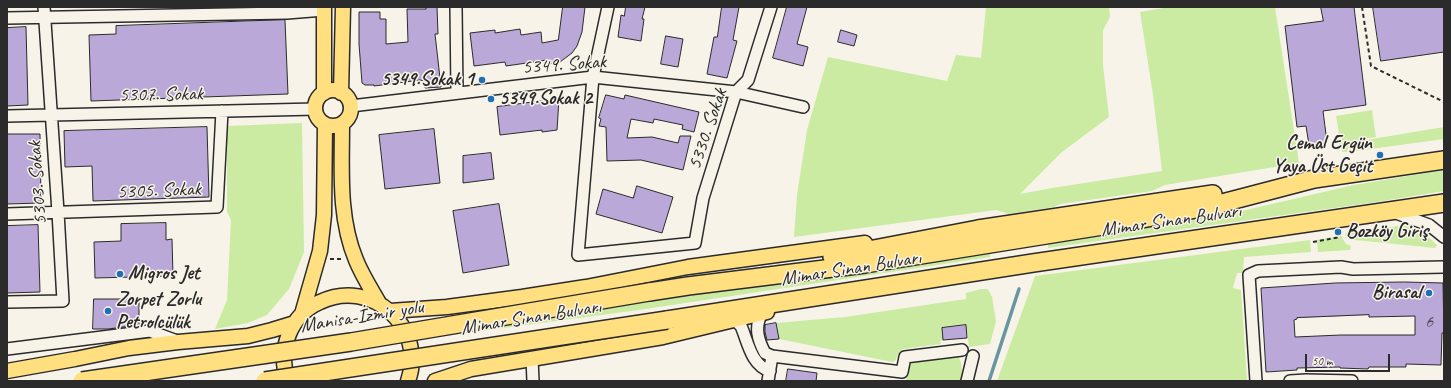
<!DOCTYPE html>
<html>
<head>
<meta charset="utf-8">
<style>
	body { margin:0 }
	#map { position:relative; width:1451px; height:388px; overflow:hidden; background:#f7f3e8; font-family:Caveat,sans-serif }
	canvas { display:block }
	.frame { position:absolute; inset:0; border:8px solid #2b2b2b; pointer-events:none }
	.scale { position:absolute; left:1305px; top:354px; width:85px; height:18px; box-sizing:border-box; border:2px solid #2b2b2b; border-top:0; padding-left:5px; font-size:12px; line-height:14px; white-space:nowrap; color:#2b2b2b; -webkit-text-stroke:3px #f7f3e8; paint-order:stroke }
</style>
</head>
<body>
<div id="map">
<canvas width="1451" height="388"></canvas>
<div class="frame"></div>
<div class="scale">50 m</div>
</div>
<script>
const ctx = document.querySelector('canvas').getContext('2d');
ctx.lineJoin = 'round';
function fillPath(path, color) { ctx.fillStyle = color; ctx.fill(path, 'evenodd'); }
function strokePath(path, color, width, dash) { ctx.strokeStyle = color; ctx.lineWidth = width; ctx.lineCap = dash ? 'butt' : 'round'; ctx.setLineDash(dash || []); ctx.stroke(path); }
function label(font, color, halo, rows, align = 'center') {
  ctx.font = font + ' Caveat,sans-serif'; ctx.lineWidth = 3; ctx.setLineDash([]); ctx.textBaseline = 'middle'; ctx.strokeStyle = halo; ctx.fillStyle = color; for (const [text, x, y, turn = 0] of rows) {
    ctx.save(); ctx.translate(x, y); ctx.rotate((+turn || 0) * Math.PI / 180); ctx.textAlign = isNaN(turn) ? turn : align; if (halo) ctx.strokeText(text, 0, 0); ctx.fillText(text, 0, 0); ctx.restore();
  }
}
const green = new Path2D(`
	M986,7h123l1,10 -7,13v35l6,52 -47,35 -42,42 32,-6 110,-17 -9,-76 -13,-83 29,-5h106l24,156 -134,22 -13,6 -92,13 -6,3 -45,7 -13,-4 -202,27 3,-42 10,-65 21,-73 119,24 9,-26 25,3z
	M1372,110l4,27c-11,2 -26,2 -29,15h-5l-6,-36z
	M302,123l2,129 -15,37 -22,26 -19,8 -33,6 12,-29 4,-80 -4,-8v-86z
	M1444,127v12l-95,13c1,-7 5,-8 11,-11z
	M1444,170v21l-67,11 -329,46v-5l9,-3 163,-24 134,-31z
	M1406,225c13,2 22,12 31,20l-2,3 -80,-8 -8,-2 -2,-5z
	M1341,236l5,8 5,2 -1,4 -32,2 -1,-12z
	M1310,240l1,12 -67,5 -1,16h-6l-4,15 8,2 6,91h-250l38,-105z
	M990,250v7l-351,53 -195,26 -1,-6z
	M981,289h7l4,8 4,24 -6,23 -21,3 -3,-22 -23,3v12l-3,1 1,3 -38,5 -3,2 -5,10 -3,1 -113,-23 -3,-16 69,-6 121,-18v-6z
	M958,356c5,8 4,17 3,25h-55c1,-7 1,-16 7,-19z`);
const stream = new Path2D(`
	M989,381l30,-92`);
const building = new Path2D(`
	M425,7h12l1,27h-3l6,53 -16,1 -1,-7 -4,-1 -46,6v-1h-9l-3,-2 -3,-39v-32h21v7h6v25l22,-2 -1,-33h19z
	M563,7h22l-3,25 -5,14 -5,7 -12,9 -12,2 -1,-4 -41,6 -1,-4 -31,4 -4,-33 25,-3v3l25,-4 1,6 20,-3 1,11 16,-3z
	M626,7h19l-3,12h2l-3,22 -23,-4 3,-22 3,1z
	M722,7h17l-6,33 4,1 -10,37 -20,-4 7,-37h3z
	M787,7h20l-10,37 11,3 -5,19 -30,-8z
	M1321,7h33l12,98 -43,6 4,31 -18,3 -3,-19 -9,1 -12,-101 38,-5z
	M1373,7h71v45l-63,9z
	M285,20l3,74 -197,7 -2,-66 27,-1v-8z
	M26,27l2,78 -21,1v-78z
	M841,30l16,5 -3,11 -16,-4z
	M666,36l17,3 -5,28 -17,-3z
	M606,95l18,4 1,-4 74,17 -5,20 -12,-3 1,-4 -29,-6 -1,4 -22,-4 -4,19 25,-1 26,6 2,-7h11l-8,34 -42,-10 -34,1 -1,-34 -7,-1 2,-7 -2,-1z
	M559,99l-2,31 -15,2v-2l-42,5 -3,-28z
	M207,127l2,70 -116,4 -1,-35 -27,1 -1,-36z
	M434,129l6,54 -55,6 -6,-54z
	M7,134h33l1,69 -34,1z
	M491,153l3,26 -31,4v-27z
	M637,186l36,11 -11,36 -66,-19 7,-25 30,9z
	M499,204l10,61 -46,8 -10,-62z
	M166,223v17l6,-1 1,37 -78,2 -1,-36 27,-1v-17z
	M38,225l2,67 -33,1v-67z
	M1405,282l38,1 1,50h-2l-1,32 -35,-1v3h-37l-1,2 -28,-1v-1l-43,1v2l-31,2 -5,-84 74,-5zM1369,315v2l46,-1v19h-74l-46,2 -1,-17 3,-1v-1z
	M94,299h45v26l-31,4h-15z
	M776,323l3,16 -12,1 -2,-8v-7z
	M966,325l1,13 -24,2 -1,-12z
	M788,369l29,4 -1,8h-30z`);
const path = new Path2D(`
	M1362,7l9,59 73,36
	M1313,242l27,-5
	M330,259h13`);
const minor = new Path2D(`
	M456,7l1,86
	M608,7l-15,70 -15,178 117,-12 8,-45 33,-106 12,-12 23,-73
	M7,18l280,-5 37,-3
	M351,106l242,-29 143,15 67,15
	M7,116l309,-7
	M1396,213l33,12 15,12
	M7,214l210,-7 5,-96
	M7,302l56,-1 -5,-89 -14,-205
	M762,313c-8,14 -4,27 3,40l7,3
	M733,320l5,3 3,3c7,16 10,39 29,45
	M7,349l143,-18 27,10
	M532,358l1,23
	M768,381l4,-25 130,16 3,-15 57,-7
	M967,381l6,-25
	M1256,381l-7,-106 9,-4 83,-4 12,2 90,-2
	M1290,381l16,-1 46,1`);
const major = new Path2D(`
	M324,7v86
	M315 108a18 18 0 1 1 36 0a18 18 0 1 1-36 0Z
	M341,93l2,-86
	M342,124c0,45 -4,93 14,136 6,15 15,29 23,43
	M390,311l57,-4 75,-10 64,-10 102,-20 177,-24
	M302,314l18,-63 4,-36 1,-91
	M7,371l68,-12 54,-11 49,-6 70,-6 24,-6 23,-7
	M288,381c-6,-16 -5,-32 1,-47 6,-15 17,-26 31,-32 52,-25 107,26 88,79
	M435,381l36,-12 192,-32 104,-25`);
const highway = new Path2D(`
	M832,257l146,-28 235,-35
	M649,292l39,-6 177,-22 250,-40 92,-17 107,-28 130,-19
	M667,320l366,-57 411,-60`);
const highwayBridge = new Path2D(`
	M82,381l269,-39 298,-50
	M265,381l402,-61`);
const markers = [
	[482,80,4,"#1f6fb2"],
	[491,99,4,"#1f6fb2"],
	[1380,155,4,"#1f6fb2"],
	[1338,232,4,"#1f6fb2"],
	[120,274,4,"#1f6fb2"],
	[1429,293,4,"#1f6fb2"],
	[108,311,4,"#1f6fb2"]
];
const numberNames = [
	["6",1429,322]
];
const streetNames = [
	["5349. Sokak",564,65,-4],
	["5307. Sokak",161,95,-1],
	["5330. Sokak",708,129,-71],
	["5303. Sokak",38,183,-94],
	["5305. Sokak",159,191,-2],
	["Mimar Sinan Bulvarı",1171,221,-8],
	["Mimar Sinan Bulvarı",851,269,-9],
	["Manisa-İzmir yolu",362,317,-9],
	["Mimar Sinan Bulvarı",531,318,-9]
];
const poiNames = [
	["5349.Sokak 1",474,80,"right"],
	["5349.Sokak 2",499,99],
	["Cemal Ergün",1372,144,"right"],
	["Yaya Üst Geçit",1372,167,"right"],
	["Bozköy Giriş",1346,232],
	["Migros Jet",128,274],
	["Birasal",1421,293,"right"],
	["Zorpet Zorlu",116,300],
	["Petrolcülük",116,323]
];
fillPath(green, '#cbeba3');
strokePath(stream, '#6796a0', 3.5);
fillPath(building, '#b9a8d8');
strokePath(building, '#2b2b2b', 1);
strokePath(minor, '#2b2b2b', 14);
strokePath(major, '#2b2b2b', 17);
strokePath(highway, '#2b2b2b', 20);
strokePath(path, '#2b2b2b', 2, [4, 3]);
strokePath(minor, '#f7f3e8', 11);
strokePath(major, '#ffdf80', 14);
strokePath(highway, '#ffdf80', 17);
strokePath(highwayBridge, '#2b2b2b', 20, []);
strokePath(highwayBridge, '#ffdf80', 17);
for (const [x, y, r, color] of markers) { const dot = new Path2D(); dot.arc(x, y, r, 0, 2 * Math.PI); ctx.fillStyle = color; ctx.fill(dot); strokePath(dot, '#f7f3e8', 1.5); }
label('18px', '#4e4a56', null, numberNames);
label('20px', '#2b2b2b', '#f7f3e8', streetNames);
label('bold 20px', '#2b2b2b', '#f7f3e8', poiNames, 'left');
</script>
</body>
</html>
